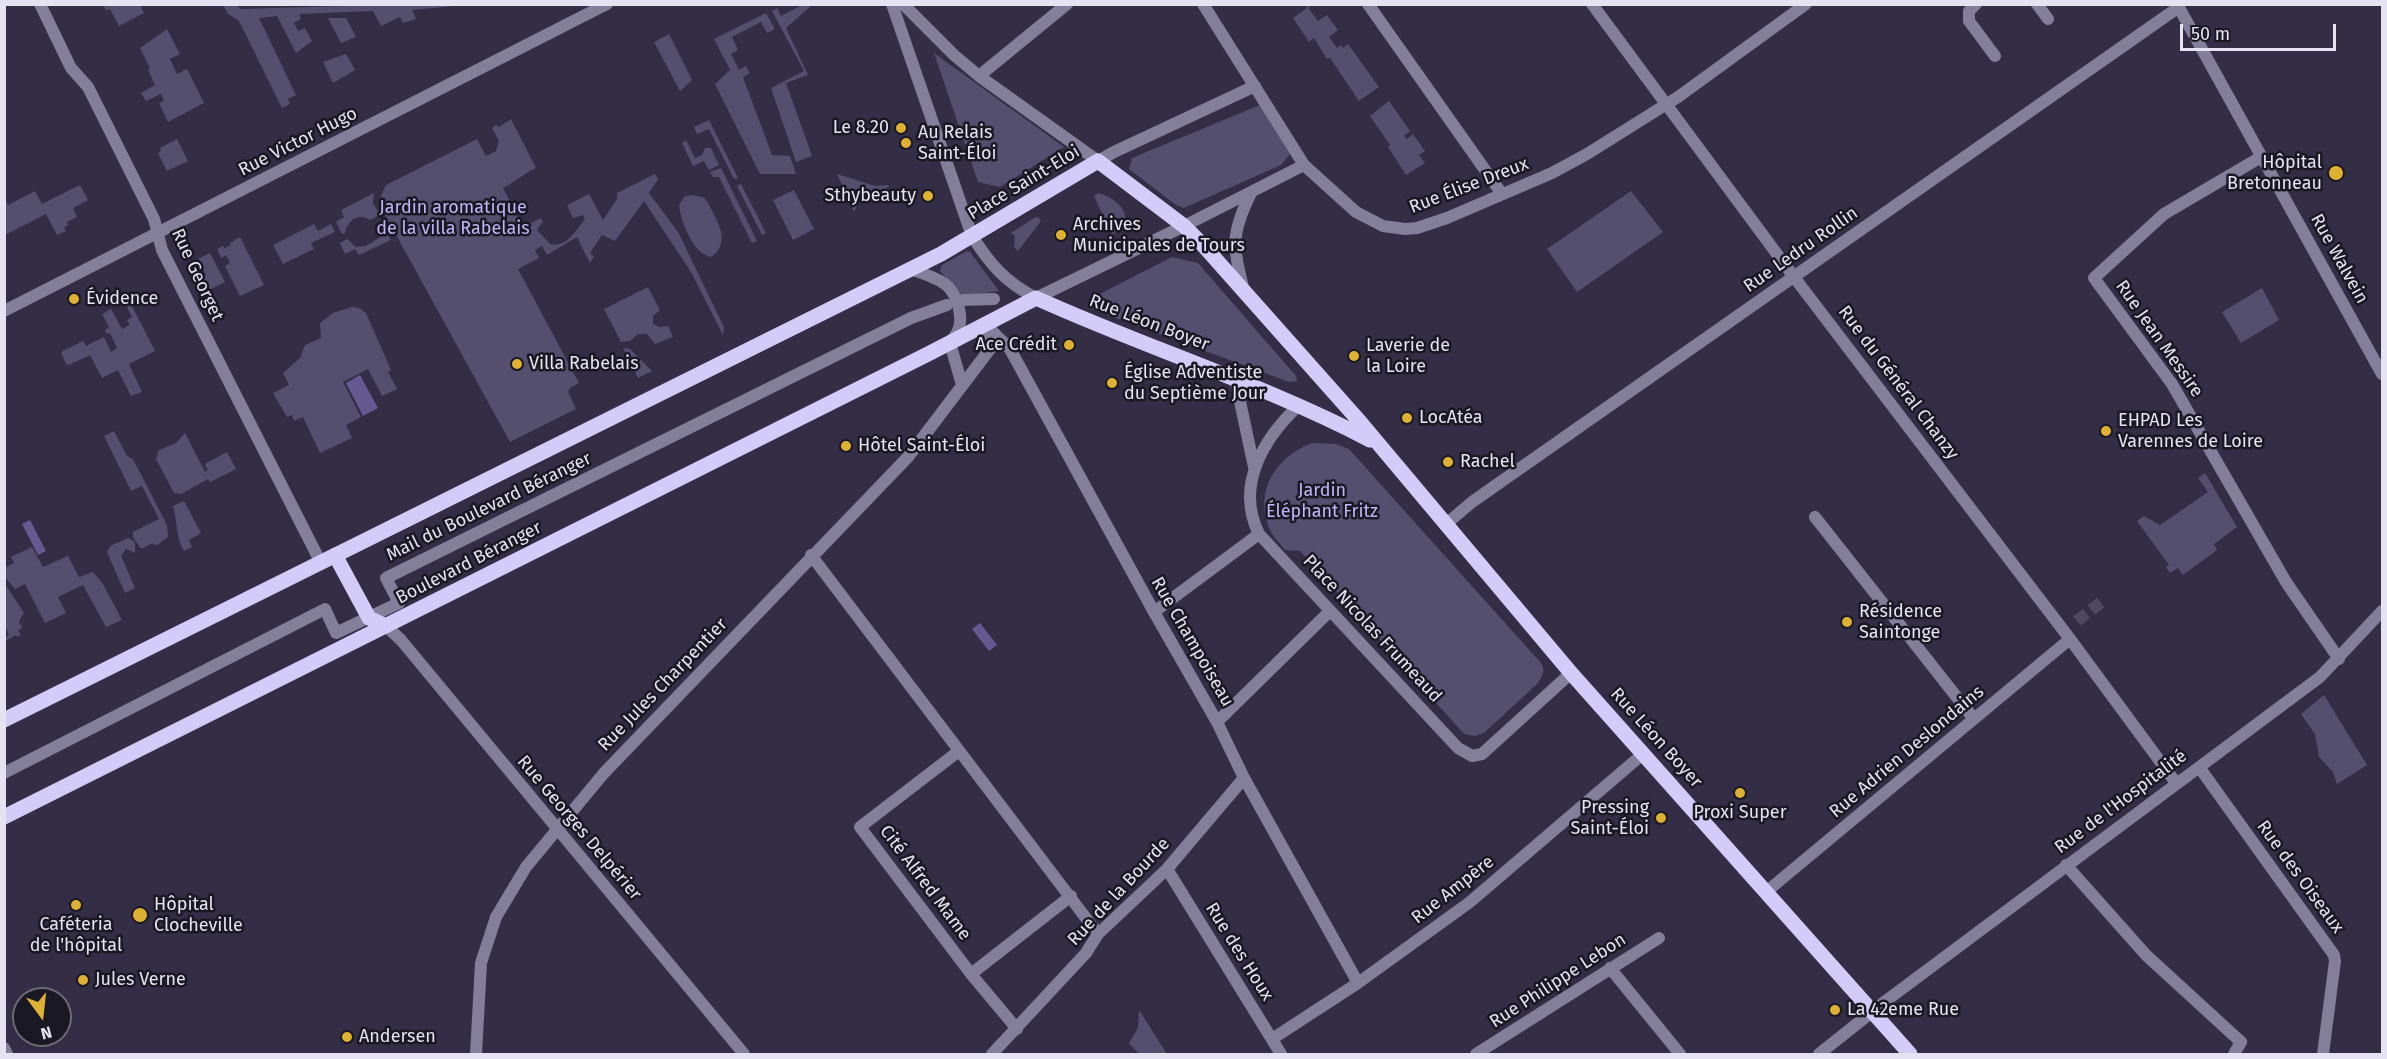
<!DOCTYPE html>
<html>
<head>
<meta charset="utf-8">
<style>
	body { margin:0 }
	#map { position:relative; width:2387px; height:1059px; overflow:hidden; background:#332e45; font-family:"Fira Sans",sans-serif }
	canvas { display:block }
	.frame { position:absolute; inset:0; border:6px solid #e5e3f2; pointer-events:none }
	.north { position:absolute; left:12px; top:987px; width:60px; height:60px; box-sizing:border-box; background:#1a1823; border:2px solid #6b6976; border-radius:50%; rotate:165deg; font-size:16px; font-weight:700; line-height:24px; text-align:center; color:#e5e3f2 }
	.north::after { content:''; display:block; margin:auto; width:21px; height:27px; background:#deb133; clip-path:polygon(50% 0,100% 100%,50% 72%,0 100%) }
	.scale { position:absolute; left:2180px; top:24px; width:156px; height:27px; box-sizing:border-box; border:3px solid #e5e3f2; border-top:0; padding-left:8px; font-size:18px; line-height:21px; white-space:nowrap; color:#e5e3f2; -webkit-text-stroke:4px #1a1823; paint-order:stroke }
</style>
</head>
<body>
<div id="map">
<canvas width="2387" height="1059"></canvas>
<div class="frame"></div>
<div class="north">N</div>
<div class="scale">50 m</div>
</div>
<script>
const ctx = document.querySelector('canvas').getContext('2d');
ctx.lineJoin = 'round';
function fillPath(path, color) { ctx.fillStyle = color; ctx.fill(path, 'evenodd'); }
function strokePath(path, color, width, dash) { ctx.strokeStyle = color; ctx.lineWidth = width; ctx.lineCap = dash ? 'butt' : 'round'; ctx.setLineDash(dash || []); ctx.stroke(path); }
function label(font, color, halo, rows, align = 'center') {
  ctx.font = font + ' "Fira Sans",sans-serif'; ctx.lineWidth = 5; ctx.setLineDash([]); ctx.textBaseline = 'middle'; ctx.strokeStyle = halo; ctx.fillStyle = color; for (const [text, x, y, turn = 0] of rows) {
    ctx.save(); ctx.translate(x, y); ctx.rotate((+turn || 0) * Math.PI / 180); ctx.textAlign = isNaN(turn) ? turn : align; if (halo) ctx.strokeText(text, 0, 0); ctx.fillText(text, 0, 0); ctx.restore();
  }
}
const green = new Path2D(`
	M804,4l8,1 -26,23 22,47 -22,8 26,73 -16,6 -25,-74 33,-17 -32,-60 5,-3 4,8z
	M103,5h37l4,8 -25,13 -9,-17 -4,1z
	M223,5h14l3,4 138,-4h88l-54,5 4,9 -13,4 -3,-6 -19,9 -8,-15 -74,3 2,5 -7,4 4,8 7,-3 7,13 -16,12 -19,-37 -18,2 37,77 -8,4 2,5 -8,4 -43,-87 -11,-7z
	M1305,5h7l-4,3 10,13 9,-6 11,15 -9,7 8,11 4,-3 2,3 5,-4 31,43 -20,14 -29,-43 -3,1 -13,-21 -5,4 -16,-24 14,-10z
	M766,13l9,16 -8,4 -6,-11 -29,15 6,13 -7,4 8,16 7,-4 4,7 -7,4 29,78 18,1 6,18h-36l-45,-90 15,-14 -16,-31z
	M328,18h18l10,19 -15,6z
	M167,29l13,25 -10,5 7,15 10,-5 17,34 -36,19 -9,-19 5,-2 -3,-7 -15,7 -5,-8 14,-8 -7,-15 2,-2 -10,-20z
	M669,34l23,46 -12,11 -26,-49z
	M934,53l130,94 -64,40 -22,-5z
	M346,54l9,16 -22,13 -10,-21z
	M1389,101l21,30 -6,5 3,3 6,-5 12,17 -6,4 6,8 -19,12 -18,-28 2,-2 -20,-29z
	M1260,105l30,49 -9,11 -97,43 -8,-3 -47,-36 3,-11z
	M511,119l25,49c-13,6 -21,14 -33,20l20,39 18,-9 2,4 -6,8 13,14c17,4 26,-14 35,-25l-2,-4 -10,3 -6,-13 22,-11 14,26 14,-21v-6l38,-19 3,5 -9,14 29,39 46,95 -1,8 -32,-63 -47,-71 -29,40 -13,-6 -12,18 4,4 -4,6 -13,-26 -30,18 -5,-9 -7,4 4,8 -21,11 61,114 -9,5 -2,4 8,17 -66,33 -132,-240 8,-17 91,-46 9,17 10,-5 3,-10 -7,-13 4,-3 3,2z
	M709,120l29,58 -4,1 -25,-50 -12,5 -3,-7z
	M177,139l11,22 -21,10 -9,-18 3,-2 -1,-3z
	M686,140l9,18 7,-3 3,-7h6l8,17 -10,5 -5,-9 -11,5 -11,-23z
	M721,168l36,73 -5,2 -33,-66h-6l-3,-5z
	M837,174l38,12 13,-1 1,2 -31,16 -4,9z
	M741,184l25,49 -4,2 -25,-49z
	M80,185l8,15 -15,8 4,9 -10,5 1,3 -4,3 2,3 -9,4 -11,-21 -41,21v-37l3,7 27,-14 7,13z
	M794,190l20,39 -21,11 -20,-40z
	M1631,191l32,41 -86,60 -30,-43z
	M374,193l-1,10 7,12 -10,5c-12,-8 -23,1 -25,13l-3,1 -6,-12 8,-5 -3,-7z
	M1098,193c23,6 40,27 14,42l-18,-39z
	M690,195l13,2 4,4c9,19 26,41 4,56 -18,-3 -30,-35 -32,-52l5,-8z
	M1038,217l3,4 -23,30 -4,-4 1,-11 -4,-3 23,-15z
	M314,224l4,7 13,-7 4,8 -24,11 3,6 -31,15 -10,-19z
	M387,233l4,7 -32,15 -4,-6 -10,5 -5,-11 7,-4 9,8 10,-1z
	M240,237l24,48 -24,11 -15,-30 5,-3 -4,-8 -5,3 -4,-9 6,-3 2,2 6,-3 -1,-2z
	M967,251l3,1 29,39 -37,5 -22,-25 2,-6z
	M210,253l15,29 -22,11 -7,-12 10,-6 -8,-16z
	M1172,257l26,6 98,113 1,5 -8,1 -203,-75 4,-8z
	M648,287l12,23 -7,6v8l7,3 8,-1 5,11 -18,7 -8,-10h-9l-8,7 -9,1 -17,-33z
	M2262,288l17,32 -38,23 -19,-31z
	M130,302l25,49 -26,13 13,28 -11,4 -13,-26 -16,8 -12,-23 -21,10 -3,-1 -5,-12 22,-11 3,5 18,-9 7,15 6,-4 -7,-15 -3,1 -2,-4 4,-3 -7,-13 9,-5 11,20 8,-4 -3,-5 5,-3 -6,-12z
	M352,307l7,1 7,5 25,57 -3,2 9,17 -15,7 -14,-27 -25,13 18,35 -15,8 6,13 -32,15 -17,-36 -9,4 -2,-6 -5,2 -14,-24 16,-8 -6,-12 17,-15 5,-13 16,-7 -1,-15 13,-10z
	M623,348l7,1 22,22 -14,7z
	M114,431l13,25 6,3 34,66 1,12 -11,8 -6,-1 -10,5 -8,-12v-5l26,-13 -17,-33 -11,5 -27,-55z
	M185,433l20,39 3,-2 -3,-6 22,-12 9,17 -26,13 -2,-3 -27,15 -7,-1 -18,-34 3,-9 17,-7z
	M1312,443l24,1 13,5 192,214c5,8 1,14 -4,21l-53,49 -9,3 -11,-2 -164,-183 -15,-1c-5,-7 -13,-14 -16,-22 -15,-38 7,-71 43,-85z
	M2205,473l32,54 -23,17 3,6 -34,25 -5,-7 -8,5 -4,-6 3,-2 -32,-44 7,-5 16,9 48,-33 -10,-14z
	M184,501l17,32 -12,7 3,7 -8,4c-8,-11 -7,-32 -11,-45z
	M128,538l7,4v11l-9,-4 -5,7 14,32 -10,5 -18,-41 3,-6z
	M32,547l11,20 25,-11 11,21 14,-5 10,12 19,36 -16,7 -23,-42 -25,12 8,16 -21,10 -20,-39 -10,5 -10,-12v-9l9,-5 -3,-6z
	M5,584l19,29 -5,8 3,7 -4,2 3,5 -4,2 -1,-2 -11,6v-3l4,-3 -4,-9z
	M2324,695l43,70 -30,19 -4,-12 -14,-15 -4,-23 -14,-20z
	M1139,1010l28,44h-28l-10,-11 9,-15z`);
const water = new Path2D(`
	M360,375l18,33 -15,8 -17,-33z
	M30,520l16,31 -8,4 -16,-31z
	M980,623l17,22 -8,6 -17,-22z`);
const minorTunnel = new Path2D(`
	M2077,621l27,-21`);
const pedestrian = new Path2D(`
	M963,300l31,-1
	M4,773l321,-164 11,24 63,-30 -13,-25 525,-260 36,-13`);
const minor = new Path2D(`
	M40,4l31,64 17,19 66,132 8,31 159,313
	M1203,4l101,161 52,47 27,14 22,3 12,-1 30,-10 105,-45 35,-19 91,-57 128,-93
	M1368,4l134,190
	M1592,4l202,273 276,362 106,144
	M1976,4l-7,7v10l26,35
	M2037,4l11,15
	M2177,4l205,370
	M979,76l88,-72
	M2261,157l-97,57 -70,64 78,106 114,198 53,77
	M1098,161l16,-9 141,-66
	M1184,226l120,-61
	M910,269c12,4 25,8 35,15 12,9 19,33 13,47 -2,4 -5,8 -8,12l12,42
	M1244,291c-11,-44 -14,-56 7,-98
	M4,311l603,-307
	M986,325l24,24 144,263 63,110 27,56 114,205
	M1235,378l19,89
	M1299,405c-36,34 -64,81 -40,129l199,214 14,8 10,-2 89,-81
	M1815,517l159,202
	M1445,525l27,-23 707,-495
	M811,555l287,379
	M1154,612l105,-78
	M386,626l15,14 343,414
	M1217,722l113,-111
	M959,751l-99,76 111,147 46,55
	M2199,767l135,188 1,6 -12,93
	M2066,865l80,90 95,87 -7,12
	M1167,869l114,185
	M1766,892l304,-253
	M1610,968l70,86
	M971,974l100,-78
	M1272,1039l86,-56 112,-81 174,-149
	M4,1048l3,6
	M476,1054l5,-91 15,-46 30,-50 78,-94 304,-316 82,-108 -4,-24
	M992,1054l94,-101 12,-19 69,-65 77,-91
	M1476,1054l183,-116
	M1819,1054l68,-54 433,-323 62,-66`);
const tertiary = new Path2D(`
	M892,4l80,232c18,28 33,46 64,62l148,-72
	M903,4l51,51 25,21 119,85`);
const primary = new Path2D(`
	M335,555l34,63 17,8
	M4,720l937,-466 157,-93 86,65 19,19 158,178 210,250 339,381
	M4,817l924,-463 108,-56c110,50 227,86 334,142`);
const markers = [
	[901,128,6,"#deb133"],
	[906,143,6,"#deb133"],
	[2336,173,8,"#deb133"],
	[928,196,6,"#deb133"],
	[1061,235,6,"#deb133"],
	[74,299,6,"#deb133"],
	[1069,345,6,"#deb133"],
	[1354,356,6,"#deb133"],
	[517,364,6,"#deb133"],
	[1112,383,6,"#deb133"],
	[1407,418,6,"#deb133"],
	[2106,431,6,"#deb133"],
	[846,446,6,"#deb133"],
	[1448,462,6,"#deb133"],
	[1847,622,6,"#deb133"],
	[1740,793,6,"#deb133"],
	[1661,818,6,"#deb133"],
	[76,905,6,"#deb133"],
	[140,915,8,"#deb133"],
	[83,980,6,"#deb133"],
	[1835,1010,6,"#deb133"],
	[347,1037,6,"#deb133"]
];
const poiNames = [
	["Le 8.20",889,128,"right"],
	["Au Relais",918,133],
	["Saint-Éloi",918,154],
	["Hôpital",2322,163,"right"],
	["Bretonneau",2322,184,"right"],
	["Sthybeauty",916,196,"right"],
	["Archives",1073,225],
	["Municipales de Tours",1073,246],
	["Évidence",86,299],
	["Ace Crédit",1057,345,"right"],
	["Laverie de",1366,346],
	["la Loire",1366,367],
	["Villa Rabelais",529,364],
	["Église Adventiste",1124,373],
	["du Septième Jour",1124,394],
	["LocAtéa",1419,418],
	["EHPAD Les",2118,421],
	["Varennes de Loire",2118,442],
	["Hôtel Saint-Éloi",858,446],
	["Rachel",1460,462],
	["Résidence",1859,612],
	["Saintonge",1859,633],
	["Pressing",1649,808,"right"],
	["Saint-Éloi",1649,829,"right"],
	["Proxi Super",1740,813,"center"],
	["Hôpital",154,905],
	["Clocheville",154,926],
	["Caféteria",76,925,"center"],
	["de l'hôpital",76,946,"center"],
	["Jules Verne",95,980],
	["La 42eme Rue",1847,1010],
	["Andersen",359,1037]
];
const streetNames = [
	["Rue Victor Hugo",298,142,-27],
	["Place Saint-Eloi",1024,183,-31],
	["Rue Élise Dreux",1469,186,-21],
	["Rue Ledru Rollin",1801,250,-35],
	["Rue Walvein",2339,259,61],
	["Rue Georget",197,275,65],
	["Rue Léon Boyer",1149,323,21],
	["Rue Jean Messire",2159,339,55],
	["Rue du Général Chanzy",1898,383,53],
	["Mail du Boulevard Béranger",489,507,-26],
	["Boulevard Béranger",469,563,-27],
	["Place Nicolas Frumeaud",1372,629,47],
	["Rue Champoiseau",1192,642,60],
	["Rue Jules Charpentier",663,685,-46],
	["Rue Léon Boyer",1656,738,48],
	["Rue Adrien Deslondains",1907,752,-40],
	["Rue de l'Hospitalité",2121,802,-37],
	["Rue Georges Delpérier",579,828,50],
	["Rue des Oiseaux",2300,877,54],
	["Cité Alfred Mame",925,883,53],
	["Rue Ampère",1453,890,-38],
	["Rue de la Bourde",1119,892,-47],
	["Rue des Houx",1239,952,58],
	["Rue Philippe Lebon",1558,981,-33]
];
const parkNames = [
	["Jardin aromatique",453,208],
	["de la villa Rabelais",453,229],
	["Jardin",1322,491],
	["Éléphant Fritz",1322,512]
];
fillPath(green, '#544e6f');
fillPath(water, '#655992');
strokePath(minorTunnel, '#4e495f', 12, [12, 6]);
strokePath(pedestrian, '#837e99', 12);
strokePath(minor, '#837e99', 12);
strokePath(tertiary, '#837e99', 12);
strokePath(primary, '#d4ccf8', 15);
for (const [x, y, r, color] of markers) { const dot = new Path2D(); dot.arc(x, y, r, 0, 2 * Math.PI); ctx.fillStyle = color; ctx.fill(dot); strokePath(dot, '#1a1823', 2); }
label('18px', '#e5e3f2', '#1a1823', poiNames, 'left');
label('18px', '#e5e3f2', '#1a1823', streetNames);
label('18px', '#c1b4f8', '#1a1823', parkNames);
</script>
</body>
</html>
